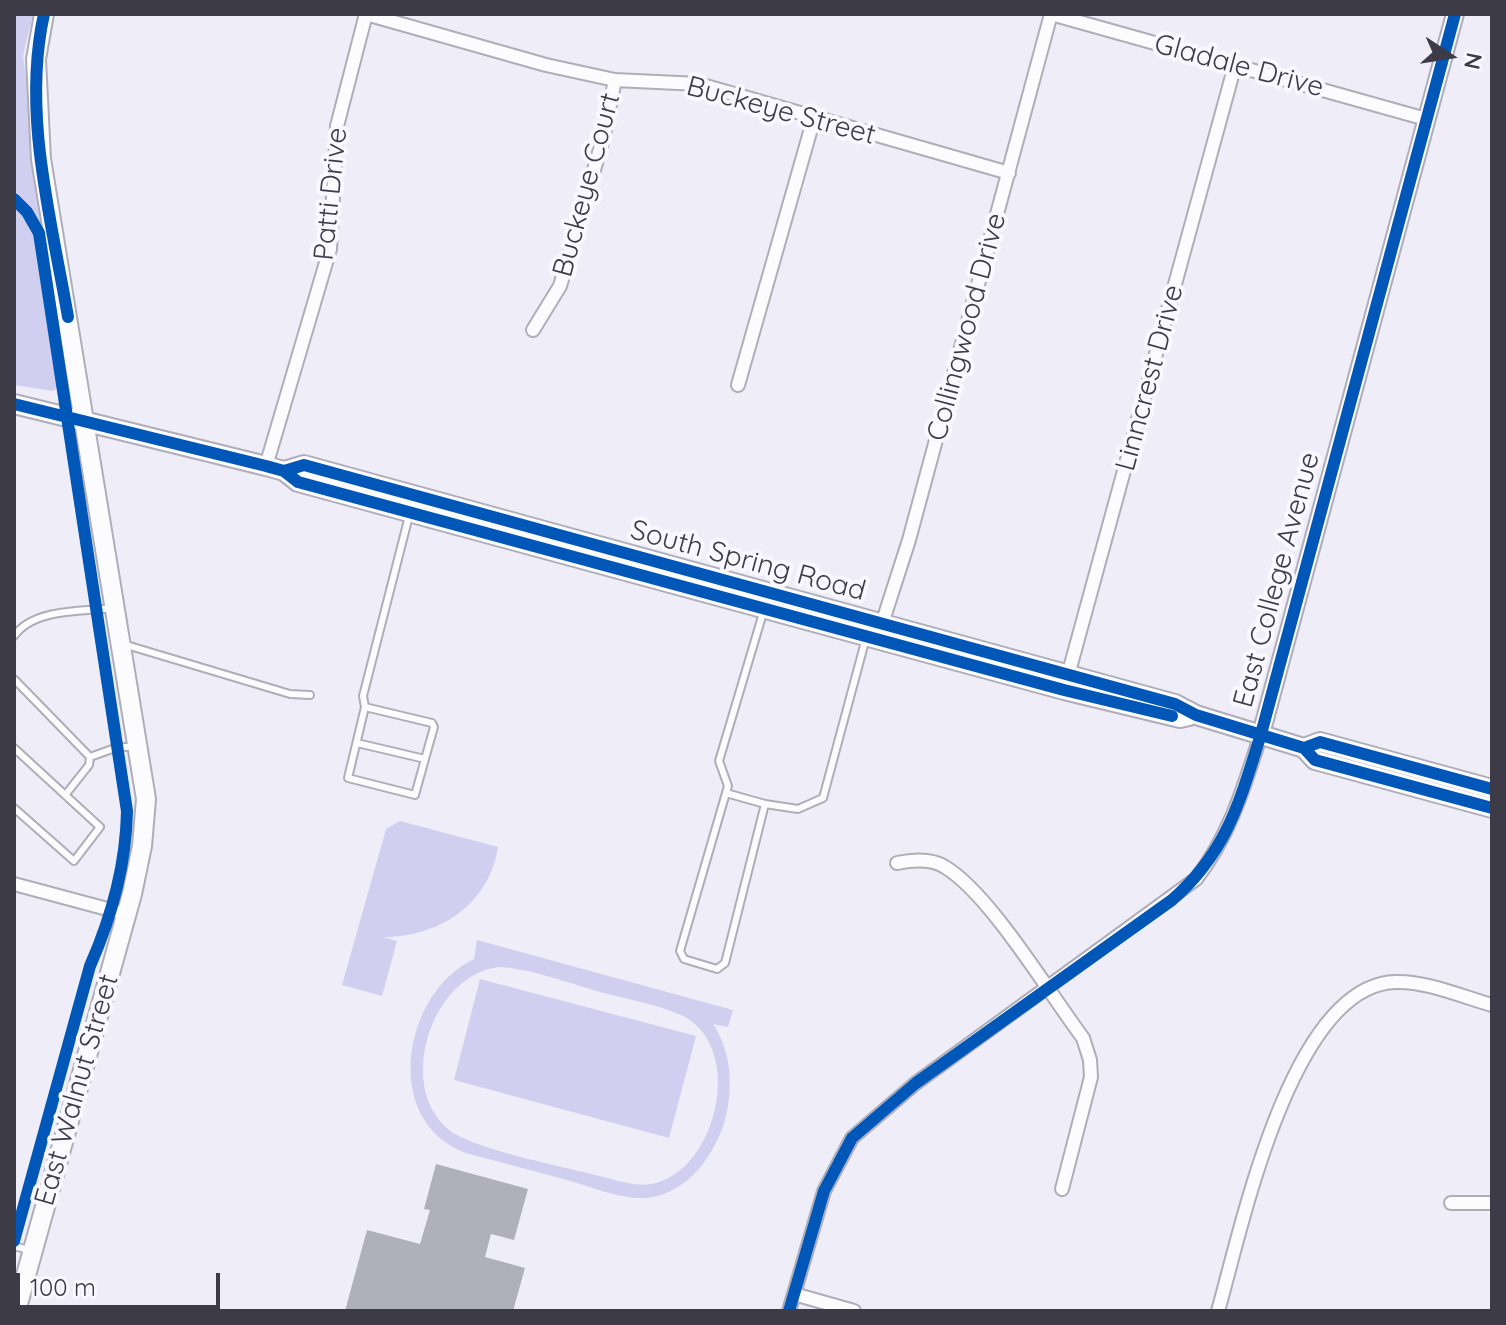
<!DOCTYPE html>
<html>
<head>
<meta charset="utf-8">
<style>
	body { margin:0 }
	#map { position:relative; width:1506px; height:1325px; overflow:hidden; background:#eeedf8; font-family:Quicksand,sans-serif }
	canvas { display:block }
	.frame { position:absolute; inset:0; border:16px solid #3c3b47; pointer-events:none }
	.north { position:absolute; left:1410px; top:16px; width:80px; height:80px; -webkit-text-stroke:6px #f8f8fe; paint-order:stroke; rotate:102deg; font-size:22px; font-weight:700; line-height:32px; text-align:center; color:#3c3b47 }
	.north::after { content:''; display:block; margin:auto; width:28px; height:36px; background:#3c3b47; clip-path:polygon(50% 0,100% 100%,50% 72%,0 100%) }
	.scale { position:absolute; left:16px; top:1273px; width:204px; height:36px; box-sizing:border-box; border:4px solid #3c3b47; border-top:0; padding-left:10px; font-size:24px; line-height:28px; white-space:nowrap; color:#3c3b47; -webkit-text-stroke:6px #f8f8fe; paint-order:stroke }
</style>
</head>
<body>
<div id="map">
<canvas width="1506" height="1325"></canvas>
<div class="frame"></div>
<div class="north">N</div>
<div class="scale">100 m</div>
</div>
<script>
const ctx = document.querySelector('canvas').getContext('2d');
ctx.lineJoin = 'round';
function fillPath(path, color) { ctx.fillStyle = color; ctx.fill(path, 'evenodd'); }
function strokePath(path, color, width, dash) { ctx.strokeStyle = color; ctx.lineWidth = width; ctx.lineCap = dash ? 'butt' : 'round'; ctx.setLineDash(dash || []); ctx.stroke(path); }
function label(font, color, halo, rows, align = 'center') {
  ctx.font = font + ' Quicksand,sans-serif'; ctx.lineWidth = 8; ctx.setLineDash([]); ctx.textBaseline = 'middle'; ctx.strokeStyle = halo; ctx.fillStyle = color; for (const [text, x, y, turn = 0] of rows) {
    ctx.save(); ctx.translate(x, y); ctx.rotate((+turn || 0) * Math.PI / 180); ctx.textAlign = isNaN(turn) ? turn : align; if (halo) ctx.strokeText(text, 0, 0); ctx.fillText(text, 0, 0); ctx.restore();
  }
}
const green = new Path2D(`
	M14,14h19l-10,42 45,323 -15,12 -39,-6z
	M400,821l98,26c-9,58 -59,90 -115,90l14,4 -15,55 -40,-11 44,-156z
	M477,940l256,70 -5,17 -15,-3c19,29 21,66 11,99 -12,38 -43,77 -86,75 -24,-1 -49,-12 -71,-18 -34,-9 -67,-18 -101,-27 -85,-31 -64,-160 8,-194zM500,967c33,2 68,16 100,25 26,7 56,12 81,23 8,3 14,9 19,14 37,42 13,132 -38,152 -20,8 -39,1 -59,-4 -36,-10 -130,-27 -155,-48 -53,-45 -15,-156 52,-162z
	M480,979l216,57 -27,102 -215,-58z`);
const building = new Path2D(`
	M436,1164l92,25 -14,51 -23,-6 -6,23 40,11 -12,43h-168l22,-81 53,14 10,-34 -6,-1z`);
const service = new Path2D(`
	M409,516l-46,180 2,11 -17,71 67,17 10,-36
	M763,613l-44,148 9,25 -48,165 4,8 33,10 8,-6 40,-159 33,5 25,-11 43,-160
	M14,636c20,-28 68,-24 99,-28
	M123,644l167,50 20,1
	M14,679l76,78 25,-9 21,-2
	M357,743l68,16 9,-32 -2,-4 -67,-16
	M14,748l86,79 -26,34 -60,-53
	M726,793l39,11
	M66,794l23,-29 1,-8
	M14,1246l15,4`);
const minor = new Path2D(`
	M366,14l180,51 69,15 84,4 310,89
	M1051,14l375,105
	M533,330l27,-44 43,-147 12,-59
	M738,385l76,-267
	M266,466l64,-217 7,-123 29,-112
	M881,627l28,-87 142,-526
	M1067,679l168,-614
	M897,863c15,-3 34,-5 48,4 45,27 104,126 138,171l7,22 1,17 -29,112
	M14,884l112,30
	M1451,1203h41
	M794,1294l60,17
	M789,1311l35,-120 28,-53 64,-55 280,-204c34,-44 48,-92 65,-145
	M1218,1311c23,-80 73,-327 178,-329 31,-1 67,15 96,23`);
const tertiary = new Path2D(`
	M1261,734l194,-720`);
const secondary = new Path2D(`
	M14,404l252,62 18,5 14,11 766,208 116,28 9,-2
	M284,471l20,-6 871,239 21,11 108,33 11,12 177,48
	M1304,748l16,-6 172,47
	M16,1311l116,-417 10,-48 4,-47 -105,-640 -5,-100 8,-45`);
const cycleway = new Path2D(`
	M44,14c-22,99 7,204 24,303
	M14,199l13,13 12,21 88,578c-1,55 -15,105 -37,155l-76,275
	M14,404l252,62 18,5 14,11 766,208 108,26
	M284,471l20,-6 871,239 21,11 108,33 11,12 177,48
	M1304,748l16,-6 172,47
	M789,1311l35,-120 28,-53 64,-55 256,-183c55,-48 68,-99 89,-166l194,-720`);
const streetNames = [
	["Gladale Drive",1239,66,15],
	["Buckeye Street",781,111,15],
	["Buckeye Court",587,185,-75],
	["Patti Drive",331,194,-84],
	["Collingwood Drive",967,327,-75],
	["Linncrest Drive",1150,378,-75],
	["South Spring Road",748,561,15],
	["East College Avenue",1277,580,-75],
	["East Walnut Street",77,1090,-74]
];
fillPath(green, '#d1cfef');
fillPath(building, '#b0b0ba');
strokePath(service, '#afaeb8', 10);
strokePath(minor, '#afaeb8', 16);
strokePath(tertiary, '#afaeb8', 20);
strokePath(secondary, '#afaeb8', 22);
strokePath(service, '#fcfcfe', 6);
strokePath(minor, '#fcfcfe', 12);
strokePath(tertiary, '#fcfcfe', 16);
strokePath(secondary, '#fcfcfe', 18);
strokePath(cycleway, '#0057b8', 12);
label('28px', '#3c3b47', '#f8f8fe', streetNames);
</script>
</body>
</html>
